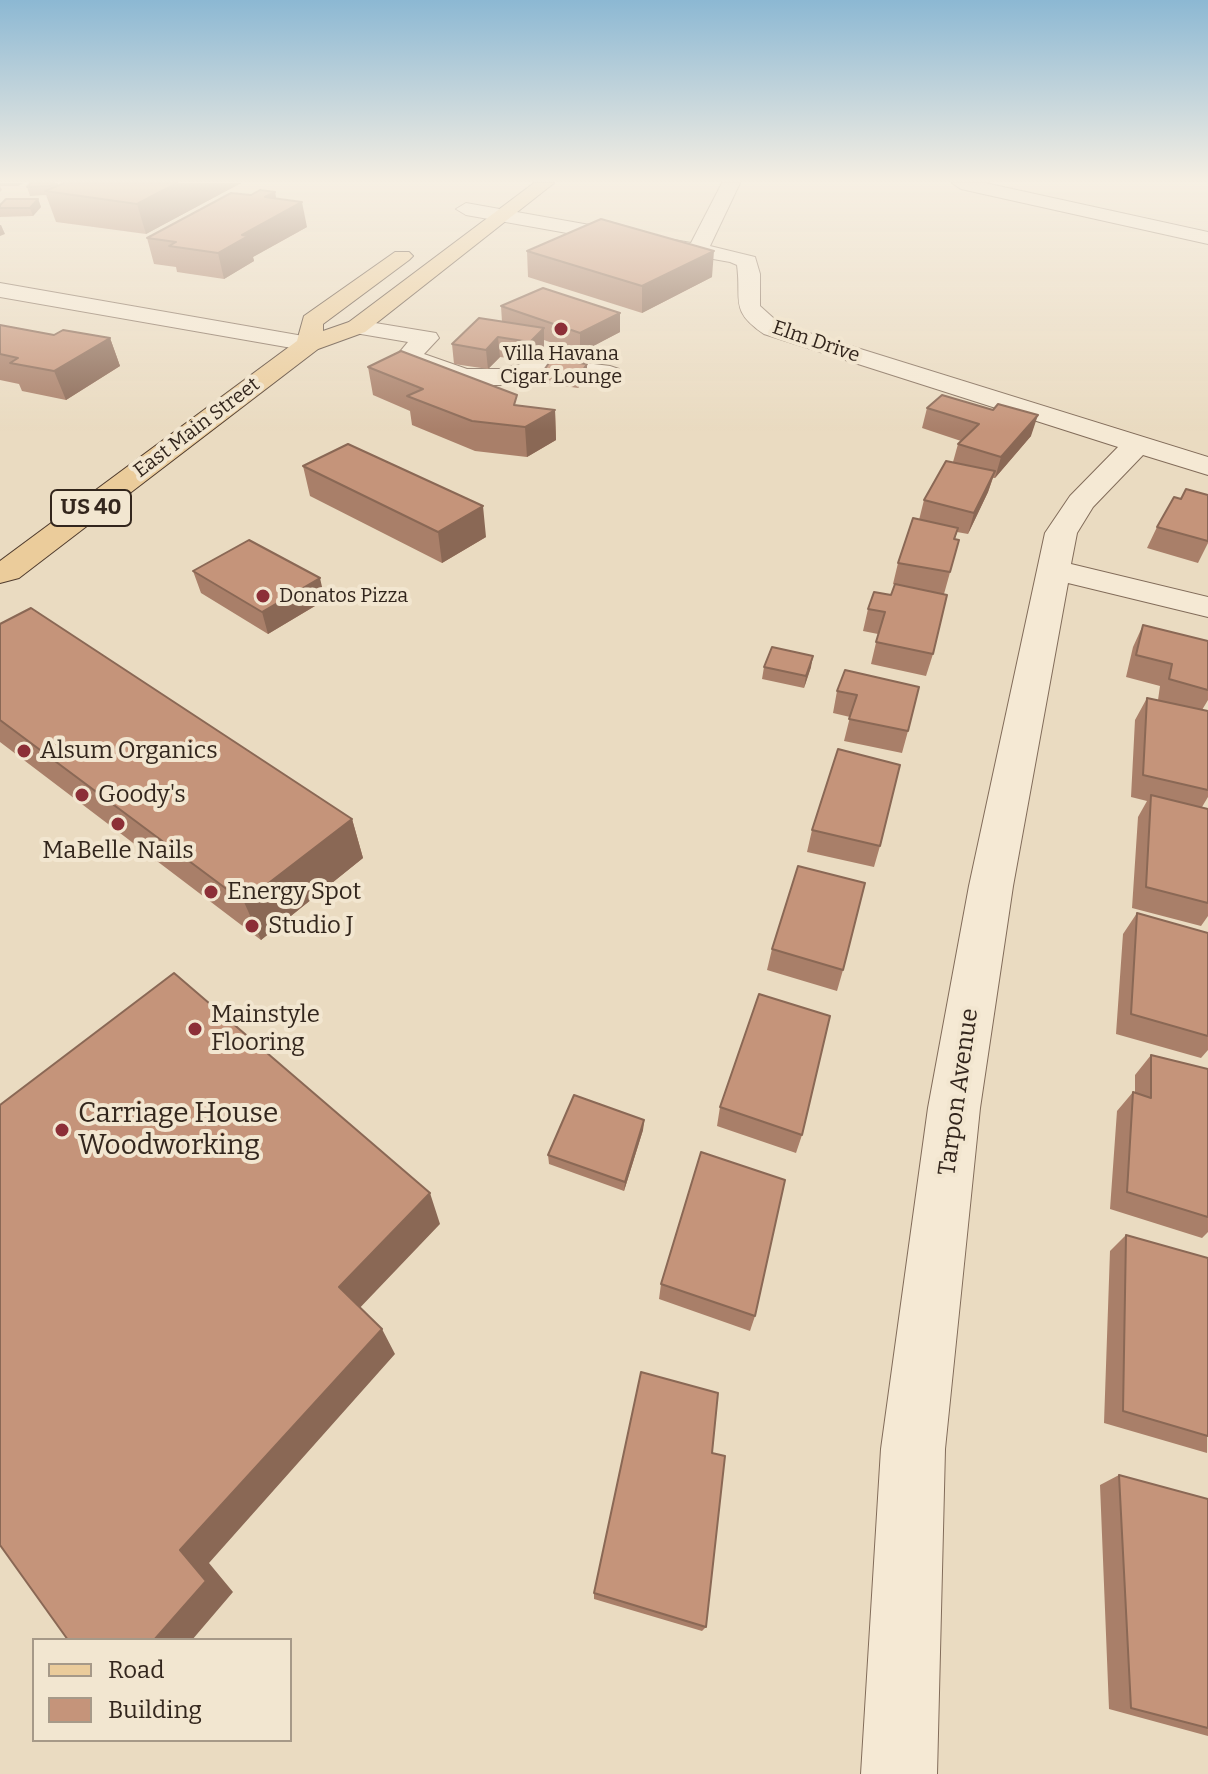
<!DOCTYPE html>
<html>
<head>
<meta charset="utf-8">
<style>
	body { margin:0 }
	#map { position:relative; width:1208px; height:1774px; overflow:hidden; background:#eadbc1; font-family:Bitter,serif }
	canvas { display:block }
	.legend { position:absolute; left:32px; top:1638px; width:260px; height:104px; box-sizing:border-box; background:#f2e6d0; border:2px solid #a69988; margin:0; padding:10px 14px; list-style:none; font-size:24px; color:#33261d }
	.legend li { display:flex; align-items:center; gap:16px; height:40px }
	.legend b { width:40px; border:2px solid #a69988 }
</style>
</head>
<body>
<div id="map">
<canvas width="1208" height="1774"></canvas>
<ul class="legend">
<li><b style="height:10px;background:#ebcc9b"></b>Road</li>
<li><b style="height:22px;background:#c5947a"></b>Building</li>
</ul>
</div>
<script>
const ctx = document.querySelector('canvas').getContext('2d');
ctx.lineJoin = 'round';
function strokePath(path, color, width, dash) { ctx.strokeStyle = color; ctx.lineWidth = width; ctx.lineCap = dash ? 'butt' : 'round'; ctx.setLineDash(dash || []); ctx.stroke(path); }
function fillPath(path, color) { ctx.fillStyle = color; ctx.fill(path, 'evenodd'); }
function label(font, color, halo, rows, align = 'center') {
  ctx.font = font + ' Bitter,serif'; ctx.lineWidth = 8; ctx.setLineDash([]); ctx.textBaseline = 'middle'; ctx.strokeStyle = halo; ctx.fillStyle = color; for (const [text, x, y, turn = 0] of rows) {
    ctx.save(); ctx.translate(x, y); ctx.rotate((+turn || 0) * Math.PI / 180); ctx.textAlign = isNaN(turn) ? turn : align; if (halo) ctx.strokeText(text, 0, 0); ctx.fillText(text, 0, 0); ctx.restore();
  }
}
const minor = new Path2D(`
	M722,183h18l-30,63 45,11 5,17v32l20,18 428,133v18l-65,-20 -50,52 -16,26 -6,31 137,33v20l-140,-34 -55,303 -33,222 -35,341 -8,325h-76l20,-325 47,-341 41,-222 76,-353 25,-37 48,-49 -354,-113c-35,-24 -22,-33 -27,-69l-7,-3 -264,-47 -10,-6 10,-6 225,40z
	M952,183h33l223,49v12l-247,-55z
	M0,283l309,54 9,2 3,5 -3,5 -9,2 -309,-54z
	M357,320l79,13 3,5 -15,16 43,15h33l45,-11 65,8 9,3 4,5 -4,5 -9,3 -65,-8 -45,11h-35l-64,-22 -3,-9 10,-12 -59,-10 -4,-5 4,-5z`);
const major = new Path2D(`
	M534,183h20l-189,149 -47,17 -299,229 -19,5v-22l297,-220 7,-25 91,-64h14l4,4 -4,4 -86,64v7l26,-9z`);
const wall = new Path2D(`
	M0,183h23l-5,3h-18l2,4 -2,2z
	M31,183h27v2l183,-2 -95,51 -90,-12 -10,-27 -16,1 -3,-9z
	M275,192l1,7 31,28 -54,30 1,4 -30,18 -47,-7 -1,-5 -22,-3 -7,-26 104,-43z
	M38,199l3,8 -8,9 -33,1v-12z
	M527,251l185,26 -70,36 -114,-36z
	M501,306l119,26 -40,21 -36,-13v7l-13,14 -31,-4 -12,12 -34,-5 -2,-20 50,-22z
	M0,325l54,10 56,3 10,28 -54,34 -44,-9 -3,-7 -19,-4z
	M587,364v10l-9,14 -35,-5 -1,-10z
	M368,367l150,39 37,4 1,30 -29,17 -52,-6 -63,-26 -2,-14 -37,-16z
	M927,408l104,28 -36,42h-2l-5,14 -20,42 -11,-2 -2,7 4,1 -15,54 -11,60 -7,22 -55,-12 7,-30 -15,-3 5,-22 23,-14 4,-10 -2,-1 5,-21 21,-43 5,-20 29,-38 5,-18 3,-3 -39,-13z
	M303,466l183,71 -44,26 -132,-67z
	M1208,495v48l-10,20 -51,-15 10,-21 24,-28z
	M193,571l132,29 -57,34 -67,-41z
	M0,624l352,195 11,39 -102,82 -261,-198z
	M1143,625l65,16v59l-6,10 6,1v86l-6,10 6,2v107l-7,10 -69,-18 6,-91 9,-16 -16,-4 4,-77 12,-22 11,2 2,-14 -34,-9 7,-30z
	M764,667h47l-7,21 -42,-9z
	M845,670l63,61 -6,22 -58,-12 6,-24 -17,-4 4,-22z
	M812,830l68,16 -6,21 -67,-15z
	M1137,913l71,20v117l-7,8 -85,-24 7,-100z
	M772,949l71,21 -6,21 -70,-21z
	M1151,1055l57,14v163l-6,6 -92,-29 7,-98 16,-19 2,1v-18z
	M720,1107l82,28 -6,18 -79,-27z
	M644,1120l-1,10 -19,61 -75,-27 -1,-9z
	M1126,1235l82,23 -1,195 -103,-30 6,-172z
	M661,1284l94,32 -5,15 -91,-32z
	M712,1453l-6,174 -4,4 -108,-32v-6z
	M1119,1475l89,24v237l-99,-27 -9,-224z`);
const shadedWall = new Path2D(`
	M177,183h64l-95,51 -9,-30z
	M275,192l4,22 23,-12 5,25 -54,30 1,4 -30,18 -6,-26 24,-18 23,-38z
	M38,199l3,8 -8,9 -3,-8z
	M0,225h1l4,9 -5,2z
	M714,251l-2,26 -70,36v-27z
	M620,313v19l-40,21v-20z
	M544,328v19l-13,14 -1,-19z
	M498,337l2,20 -12,12 -2,-19z
	M110,338l10,28 -54,34 -12,-29z
	M587,364v10l-9,14v-11z
	M555,410l1,30 -29,17 -2,-30z
	M1038,415l-7,21 -36,42 6,-21z
	M995,471l-7,21 -20,42 6,-21z
	M483,506l3,31 -44,26 -4,-31z
	M320,578l5,22 -57,34 -6,-22z
	M813,656l-2,11 -7,21 2,-12z
	M352,819l11,39 -102,82 -17,-38z
	M644,1120l-1,10 -19,61 1,-9z
	M430,1193l10,31 -86,90 -15,-27z
	M382,1329l13,25 -186,209 24,29 -41,48h-38l26,-90z`);
const building = new Path2D(`
	M31,183h23l-4,3 -23,1z
	M64,183h113l-40,21 -92,-13z
	M260,190l15,2 -10,5 37,5 -60,33 6,1 -30,17 -49,-7 7,-4 -29,-4 84,-45 20,2z
	M6,199h32l-8,9h-30v-3z
	M601,219l113,32 -72,35 -115,-35z
	M543,288l77,25 -40,20 -79,-27z
	M479,318l65,10 -14,14 -32,-5 -12,13 -34,-6z
	M0,325l54,10 9,-5 47,8 -56,33 -44,-8 8,-5 -18,-4z
	M401,351l116,44 -3,10 41,5 -30,17 -53,-6 -65,-25 16,-7 -55,-22z
	M551,360l36,4 -9,13 -36,-4z
	M942,395l51,15 5,-6 40,11 -37,42 -43,-13 21,-20 -52,-16z
	M348,444l135,62 -45,26 -135,-66z
	M946,461l49,10 -21,42 -50,-13z
	M1186,489l22,6v46l-51,-14 17,-30 7,2z
	M913,518l45,10 -4,11 5,1 -9,32 -52,-9z
	M249,540l71,38 -58,34 -69,-41z
	M895,584l52,11 -14,59 -57,-12 9,-30 -17,-3 6,-17 17,3z
	M31,608l321,211 -108,83 -244,-182v-96z
	M1143,625l65,16v49l-39,-11 3,-15 -36,-9z
	M772,647l41,9 -7,20 -42,-9z
	M845,670l74,17 -11,44 -59,-12 8,-24 -20,-4z
	M1147,698l61,13v79l-65,-15z
	M838,749l62,16 -20,81 -68,-16z
	M1151,795l57,14v94l-62,-16z
	M798,866l67,17 -22,87 -71,-21z
	M1137,913l71,20v103l-77,-22z
	M174,973l256,220 -91,94 43,42 -202,221 26,31 -52,59h-86l-68,-95v-440z
	M759,994l71,22 -28,119 -82,-28z
	M1151,1055l57,14v148l-81,-25 6,-100 18,6z
	M574,1095l70,25 -19,62 -77,-27z
	M701,1152l84,28 -30,136 -94,-32z
	M1126,1235l82,23v178l-85,-25z
	M641,1372l77,21 -6,60 13,3 -19,171 -112,-34z
	M1119,1475l89,24v229l-77,-20z`);
const markers = [
	[561,329,8,"#8c2f37"],
	[263,596,8,"#8c2f37"],
	[24,751,8,"#8c2f37"],
	[82,795,8,"#8c2f37"],
	[118,824,8,"#8c2f37"],
	[211,892,8,"#8c2f37"],
	[252,926,8,"#8c2f37"],
	[195,1029,8,"#8c2f37"],
	[62,1130,8,"#8c2f37"]
];
const farStreetnames = [
	["Elm Drive",816,342,19],
	["East Main Street",197,428,-37]
];
const farPoinames = [
	["Villa Havana",561,354],
	["Cigar Lounge",561,377],
	["Donatos Pizza",279,596,"left"]
];
const shields = [
	[91,508,80]
];
const shieldNames = [
	["US 40",91,508]
];
const poiNames = [
	["Alsum Organics",40,751],
	["Goody's",98,795],
	["MaBelle Nails",118,851,"center"],
	["Energy Spot",227,892],
	["Studio J",268,926],
	["Mainstyle",211,1015],
	["Flooring",211,1043]
];
const streetNames = [
	["Tarpon Avenue",959,1092,-82]
];
const nearPoinames = [
	["Carriage House",78,1114],
	["Woodworking",78,1146]
];
strokePath(minor, '#826c5a', 2);
strokePath(major, '#503c2e', 2);
fillPath(minor, '#f5e9d4');
fillPath(major, '#ebcc9b');
fillPath(wall, '#a97f69');
fillPath(shadedWall, '#8a6855');
fillPath(building, '#c5947a');
strokePath(building, '#8a6855', 2);
const sky = ctx.createLinearGradient(0, 0, 0, 431);
sky.addColorStop(0, '#8cb8d3');
sky.addColorStop(0.42, '#f6efe3');
sky.addColorStop(1, '#f6efe300');
ctx.fillStyle = sky;
ctx.fillRect(0, 0, 1208, 431);
for (const [x, y, r, color] of markers) { const dot = new Path2D(); dot.arc(x, y, r, 0, 2 * Math.PI); ctx.fillStyle = color; ctx.fill(dot); strokePath(dot, '#f2e6d0', 3); }
label('20px', '#33261d', '#f2e6d0', farStreetnames);
label('20px', '#33261d', '#f2e6d0', farPoinames);
for (const [x, y, w] of shields) { const box = new Path2D(); box.roundRect(x - w / 2, y - 18, w, 36, 6); ctx.fillStyle = '#f2e6d0'; ctx.fill(box); strokePath(box, '#33261d', 2); }
label('bold 22px', '#33261d', null, shieldNames);
label('24px', '#33261d', '#f2e6d0', poiNames, 'left');
label('24px', '#33261d', '#f2e6d0', streetNames);
label('28px', '#33261d', '#f2e6d0', nearPoinames, 'left');
</script>
</body>
</html>
